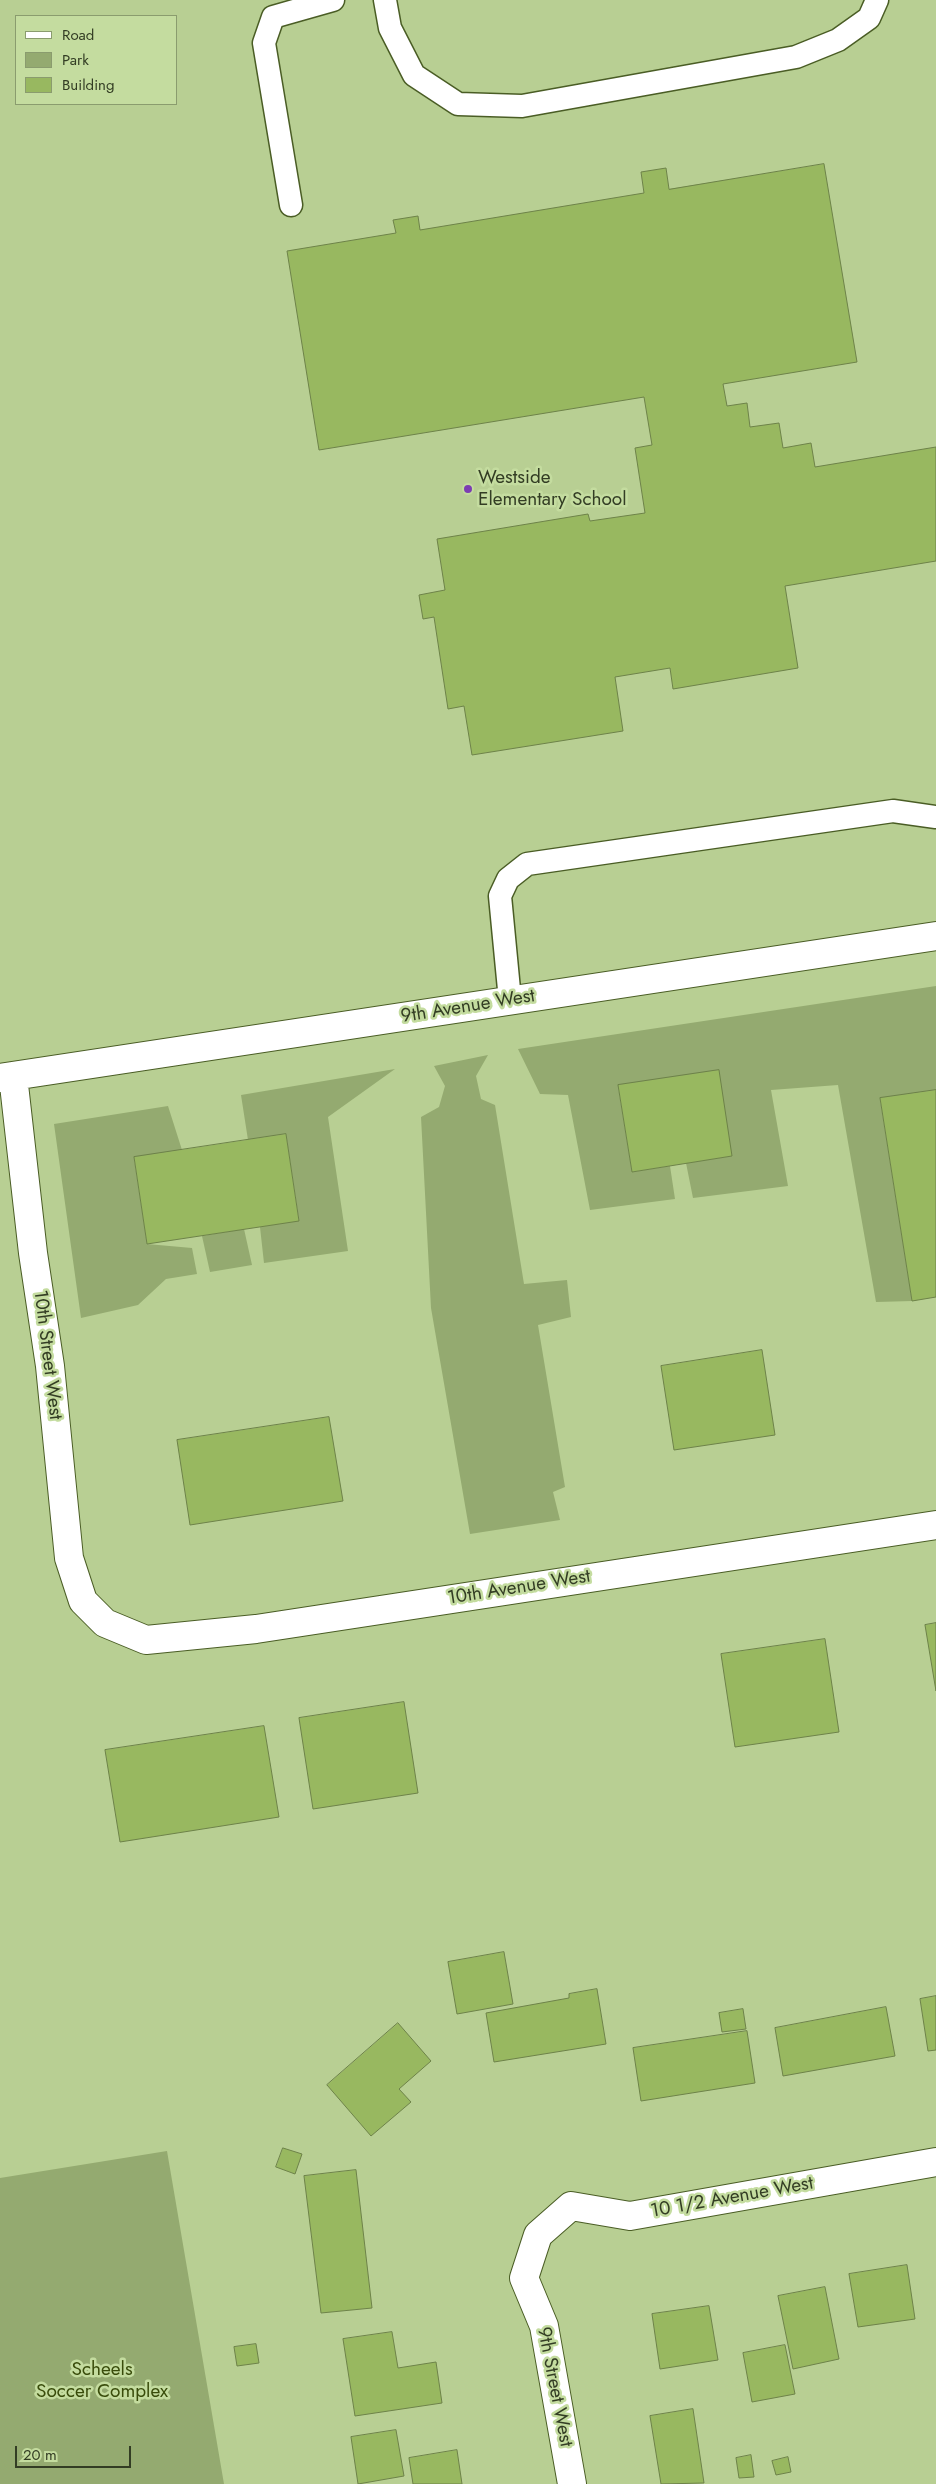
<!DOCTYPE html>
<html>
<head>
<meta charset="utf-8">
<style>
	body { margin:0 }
	#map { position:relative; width:936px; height:2484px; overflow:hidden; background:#b8cf93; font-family:Jost,sans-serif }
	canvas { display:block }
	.legend { position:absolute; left:15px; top:15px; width:162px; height:90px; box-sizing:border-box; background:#c4dc9f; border:1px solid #8a9c6e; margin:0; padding:6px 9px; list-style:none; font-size:15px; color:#333d24 }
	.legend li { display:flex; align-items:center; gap:10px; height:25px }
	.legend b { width:25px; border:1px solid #8a9c6e }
	.scale { position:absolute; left:15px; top:2446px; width:116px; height:22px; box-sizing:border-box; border:2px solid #333d24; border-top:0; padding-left:6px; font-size:15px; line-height:18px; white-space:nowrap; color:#333d24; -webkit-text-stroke:4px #c4dc9f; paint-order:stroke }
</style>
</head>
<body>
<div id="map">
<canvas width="936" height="2484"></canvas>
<ul class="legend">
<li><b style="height:6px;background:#fff"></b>Road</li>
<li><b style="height:14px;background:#94aa70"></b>Park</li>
<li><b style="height:14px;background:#98b860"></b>Building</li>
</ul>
<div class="scale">20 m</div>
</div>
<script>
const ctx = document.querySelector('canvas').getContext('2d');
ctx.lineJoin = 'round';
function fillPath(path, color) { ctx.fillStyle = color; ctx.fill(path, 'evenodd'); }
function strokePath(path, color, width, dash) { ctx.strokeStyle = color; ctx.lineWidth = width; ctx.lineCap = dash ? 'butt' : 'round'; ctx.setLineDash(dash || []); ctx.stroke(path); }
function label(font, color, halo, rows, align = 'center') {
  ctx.font = font + ' Jost,sans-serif'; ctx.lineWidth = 5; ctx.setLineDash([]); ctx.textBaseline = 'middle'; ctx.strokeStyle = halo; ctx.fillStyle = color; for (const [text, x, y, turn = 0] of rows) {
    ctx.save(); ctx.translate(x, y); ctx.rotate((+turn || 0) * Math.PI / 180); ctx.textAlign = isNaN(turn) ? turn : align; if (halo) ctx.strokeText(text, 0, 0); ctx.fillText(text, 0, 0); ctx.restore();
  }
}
const green = new Path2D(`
	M936,986v104l-56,9 32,202 -36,1 -38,-217 -67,5 17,96 -95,12 -7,-35 46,-7 -114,-70 14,86 38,-6 5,33 -85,11 -22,-115 -28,-1 -22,-45z
	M488,1055l-12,21 5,23 14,6 29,179 43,-4 4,37 -33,8 27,162 -12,5 7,28 -90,14 -39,-226 -10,-191 18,-10 6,-21 -11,-20z
	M395,1069l-67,48 20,134 -84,12 -4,-36 39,-7 -13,-86 -38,6 -7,-45z
	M168,1106l14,44 -48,8 13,86 45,4 5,26 -31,5 -28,26 -57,13 -27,-194z
	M244,1229l8,36 -42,7 -8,-36z
	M167,2151l57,333h-224v-306z`);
const building = new Path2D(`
	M824,164l33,198 -134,22 4,22 20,-3 3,24 29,-4 4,25 28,-5 4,24 121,-20v114l-151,25 13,82 -125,21 -3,-21 -55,9 8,54 -151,24 -8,-49 -16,3 -14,-92 -11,2 -4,-24 26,-5 -8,-51 151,-25 2,7 55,-8 -10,-65 17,-3 -8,-48 -325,53 -32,-199 109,-18 -3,-13 25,-4 2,14 224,-37 -3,-21 25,-4 3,21z
	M719,1070l13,86 -100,16 -14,-87z
	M936,1090v207l-24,4 -32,-203z
	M286,1134l13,87 -152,23 -13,-87z
	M762,1350l13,85 -101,15 -13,-84z
	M329,1417l14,84 -153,24 -13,-85z
	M936,1623v68l-11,-66z
	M825,1639l14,93 -104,15 -14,-93z
	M404,1702l14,91 -105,16 -14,-91z
	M264,1726l15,91 -159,25 -15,-92z
	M504,1952l9,52 -56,10 -9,-52z
	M597,1989l9,55 -112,18 -8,-49 83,-15v-4z
	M936,1996v54l-8,1 -8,-52z
	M886,2007l9,49 -112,20 -8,-48z
	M743,2009l3,20 -24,3 -3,-19z
	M398,2023l33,38 -32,28 12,13 -40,34 -44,-51z
	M747,2031l8,52 -114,18 -8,-53z
	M283,2148l19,6 -7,20 -19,-7z
	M356,2170l16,138 -51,5 -17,-137z
	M907,2265l8,54 -57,8 -9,-53z
	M825,2287l14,72 -46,10 -15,-73z
	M709,2306l9,54 -58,9 -8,-55z
	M392,2332l6,36 38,-6 6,41 -87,13 -12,-77z
	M256,2344l3,19 -22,3 -3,-19z
	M785,2345l10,49 -43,8 -9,-49z
	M693,2409l11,74 -43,1 -11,-68z
	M396,2430l8,46 -46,8 -7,-47z
	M457,2450l5,34h-49l-4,-26z
	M751,2455l3,22 -15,1 -3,-20z
	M788,2457l3,15 -15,3 -4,-14z`);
const service = new Path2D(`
	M385,0l5,28 24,47 44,29 64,2 274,-49 42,-17 31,-22 8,-18
	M291,205l-27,-162 9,-26 60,-17
	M510,1000l-10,-104 8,-17 19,-15 366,-53 43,6`);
const minor = new Path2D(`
	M13,1076l20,177 17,113 19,192 14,43 22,22 41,17 110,-11 680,-104
	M0,1078l936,-142
	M572,2484l-28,-158 -20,-48 14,-43 33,-29 59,10 306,-54`);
const markers = [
	[468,489,5,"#7c3db2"]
];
const poiNames = [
	["Westside",478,478],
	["Elementary School",478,500]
];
const streetNames = [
	["9th Avenue West",468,1007,-9],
	["10th Street West",47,1355,83],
	["10th Avenue West",519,1588,-9],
	["10 1/2 Avenue West",732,2198,-10],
	["9th Street West",554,2387,79]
];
const parkNames = [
	["Scheels",102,2370],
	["Soccer Complex",102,2392]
];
fillPath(green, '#94aa70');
fillPath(building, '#98b860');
strokePath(building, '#6d8249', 1);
strokePath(service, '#4a5d25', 25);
strokePath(minor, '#4a5d25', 30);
strokePath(service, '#fff', 22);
strokePath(minor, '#fff', 28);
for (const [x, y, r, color] of markers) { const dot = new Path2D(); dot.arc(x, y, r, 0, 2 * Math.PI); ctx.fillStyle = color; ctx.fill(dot); strokePath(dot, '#c4dc9f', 2); }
label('19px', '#333d24', '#c4dc9f', poiNames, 'left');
label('19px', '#333d24', '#c4dc9f', streetNames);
label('19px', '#394c0b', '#c4dc9f', parkNames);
</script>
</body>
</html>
